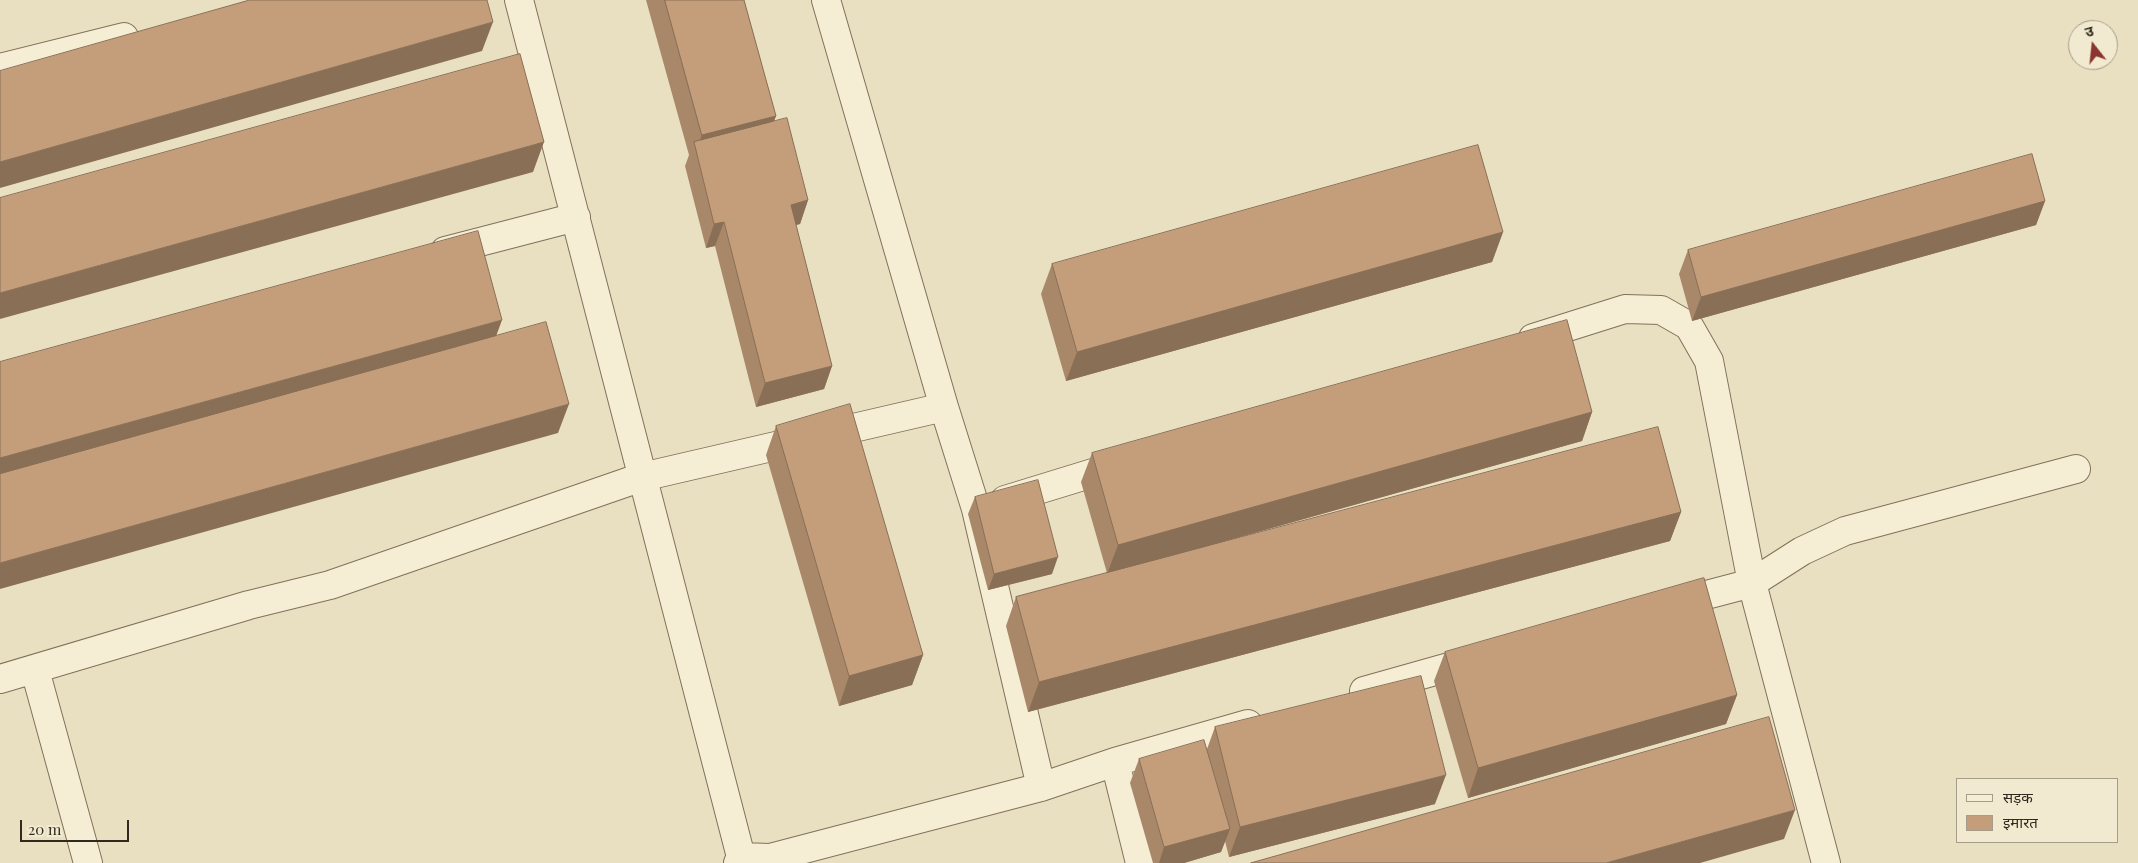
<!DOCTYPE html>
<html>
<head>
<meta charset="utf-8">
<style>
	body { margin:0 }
	#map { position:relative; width:2138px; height:863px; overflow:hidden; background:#e9e0c2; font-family:"Playfair Display","Noto Sans Devanagari",serif }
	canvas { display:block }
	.legend { position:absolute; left:1956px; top:778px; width:162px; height:65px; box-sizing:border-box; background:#f1ead0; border:1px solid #a59d89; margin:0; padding:6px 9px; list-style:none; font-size:15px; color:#32291e }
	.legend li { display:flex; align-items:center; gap:10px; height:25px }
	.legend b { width:25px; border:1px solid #a59d89 }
	.north { position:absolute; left:2068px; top:20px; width:50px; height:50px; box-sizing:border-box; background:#f1ead0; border:1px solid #a59d89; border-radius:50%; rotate:344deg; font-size:14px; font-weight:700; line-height:20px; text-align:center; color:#32291e }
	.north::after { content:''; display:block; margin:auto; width:18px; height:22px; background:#8a3530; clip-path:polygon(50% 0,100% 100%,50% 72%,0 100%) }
	.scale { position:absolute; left:20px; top:820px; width:109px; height:22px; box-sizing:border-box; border:2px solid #32291e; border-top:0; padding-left:6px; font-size:15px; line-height:18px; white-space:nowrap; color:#32291e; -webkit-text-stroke:4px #f1ead0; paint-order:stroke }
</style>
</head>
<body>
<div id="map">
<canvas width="2138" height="863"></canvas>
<ul class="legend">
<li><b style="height:6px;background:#f5edd4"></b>सड़क</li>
<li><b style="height:14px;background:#c49e7b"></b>इमारत</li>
</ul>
<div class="north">उ</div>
<div class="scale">20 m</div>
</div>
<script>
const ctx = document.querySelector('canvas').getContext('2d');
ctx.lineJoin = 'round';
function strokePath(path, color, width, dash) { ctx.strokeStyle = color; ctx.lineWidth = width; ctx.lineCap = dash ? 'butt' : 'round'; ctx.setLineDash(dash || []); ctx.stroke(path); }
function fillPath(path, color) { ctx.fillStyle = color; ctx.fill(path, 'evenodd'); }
const street = new Path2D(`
	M519,0l222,857 -3,6
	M826,0l118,407 32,102 65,278
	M0,68l124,-31
	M445,251l131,-34
	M1533,338l92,-29 36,1 28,16 20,35 43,222 74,280
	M1005,500l114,-35
	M1672,604l80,-21 50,-32 43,-20 231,-62
	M35,670l53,193
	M0,679l249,-74 81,-20 312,-108 302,-70
	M1364,691l110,-31
	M1115,762l25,101
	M741,857l29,1 271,-71 74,-25 133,-38`);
const wall = new Path2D(`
	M646,0h98l32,116 -3,6 35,78 -8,24 -4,1 36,141 -8,23 -68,18 -41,-161 -9,2 -21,-82 4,-11z
	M2045,201l-9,24 -344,96 -13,-47 9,-24z
	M1503,232l-11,30 -426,119 -25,-87 11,-30z
	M1592,412l-10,29 -402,113 501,-42 -11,29 -642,171 -22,-86 10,-29 91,-24 -26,-91 11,-29z
	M776,426l147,229 -11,30 -73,21 -73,-251z
	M975,497l77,77 -64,16 -20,-76z
	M1445,652l292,43 -11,29 -258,74 -34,-117z
	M1215,727l220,77 -206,53 -4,-16 -4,11 -37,11h-31l-23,-80 9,-24 68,-10z`);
const shadedWall = new Path2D(`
	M493,22l-11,29 -482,137v-26z
	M776,116l-11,29 -69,6 6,-16z
	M544,142l-11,30 -533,147v-26z
	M808,200l-8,24 -17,4 8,-23z
	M2045,201l-9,24 -344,96 9,-24z
	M724,222l-9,24 -9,2 8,-24z
	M1503,232l-11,30 -426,119 11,-29z
	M502,320l-11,30 -491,134v-26z
	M832,366l-8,23 -68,18 9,-24z
	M569,404l-11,29 -558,156v-26z
	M1592,412l-10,29 -475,133 11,-29z
	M1681,512l-11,29 -642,171 11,-30z
	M1058,557l-6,17 -64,16 6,-16z
	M923,655l-11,30 -73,21 10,-30z
	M1737,695l-11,29 -258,74 10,-30z
	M1446,775l-11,29 -206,53 11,-30z
	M1795,810l-11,29 -84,24h-94z
	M1230,829l-9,23 -37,11h-25l5,-16z`);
const building = new Path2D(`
	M250,0h237l6,22 -493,140v-91z
	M665,0h79l32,116 -74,19z
	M520,54l24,88 -544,151v-95z
	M787,118l21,82 -17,5 41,161 -67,17 -41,-161 -10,2 -20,-82z
	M1478,145l25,87 -426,120 -25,-88z
	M2032,154l13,47 -344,96 -13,-47z
	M478,231l24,89 -502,138v-96z
	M1567,320l25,92 -474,133 -26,-92z
	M546,322l23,82 -569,159v-89z
	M850,404l73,251 -74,21 -73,-250z
	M1658,427l23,85 -642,170 -23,-85z
	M1038,480l20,77 -64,17 -19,-77z
	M1704,578l33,117 -259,73 -33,-116z
	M1421,676l25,99 -206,52 -25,-100z
	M1769,717l26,93 -189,53h-355z
	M1204,740l26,89 -66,18 -25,-88z`);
strokePath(street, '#81715b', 30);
strokePath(street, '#f5edd4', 28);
fillPath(wall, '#a9886a');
fillPath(shadedWall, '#896f56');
fillPath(building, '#c49e7b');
strokePath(building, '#896f56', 1);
</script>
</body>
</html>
